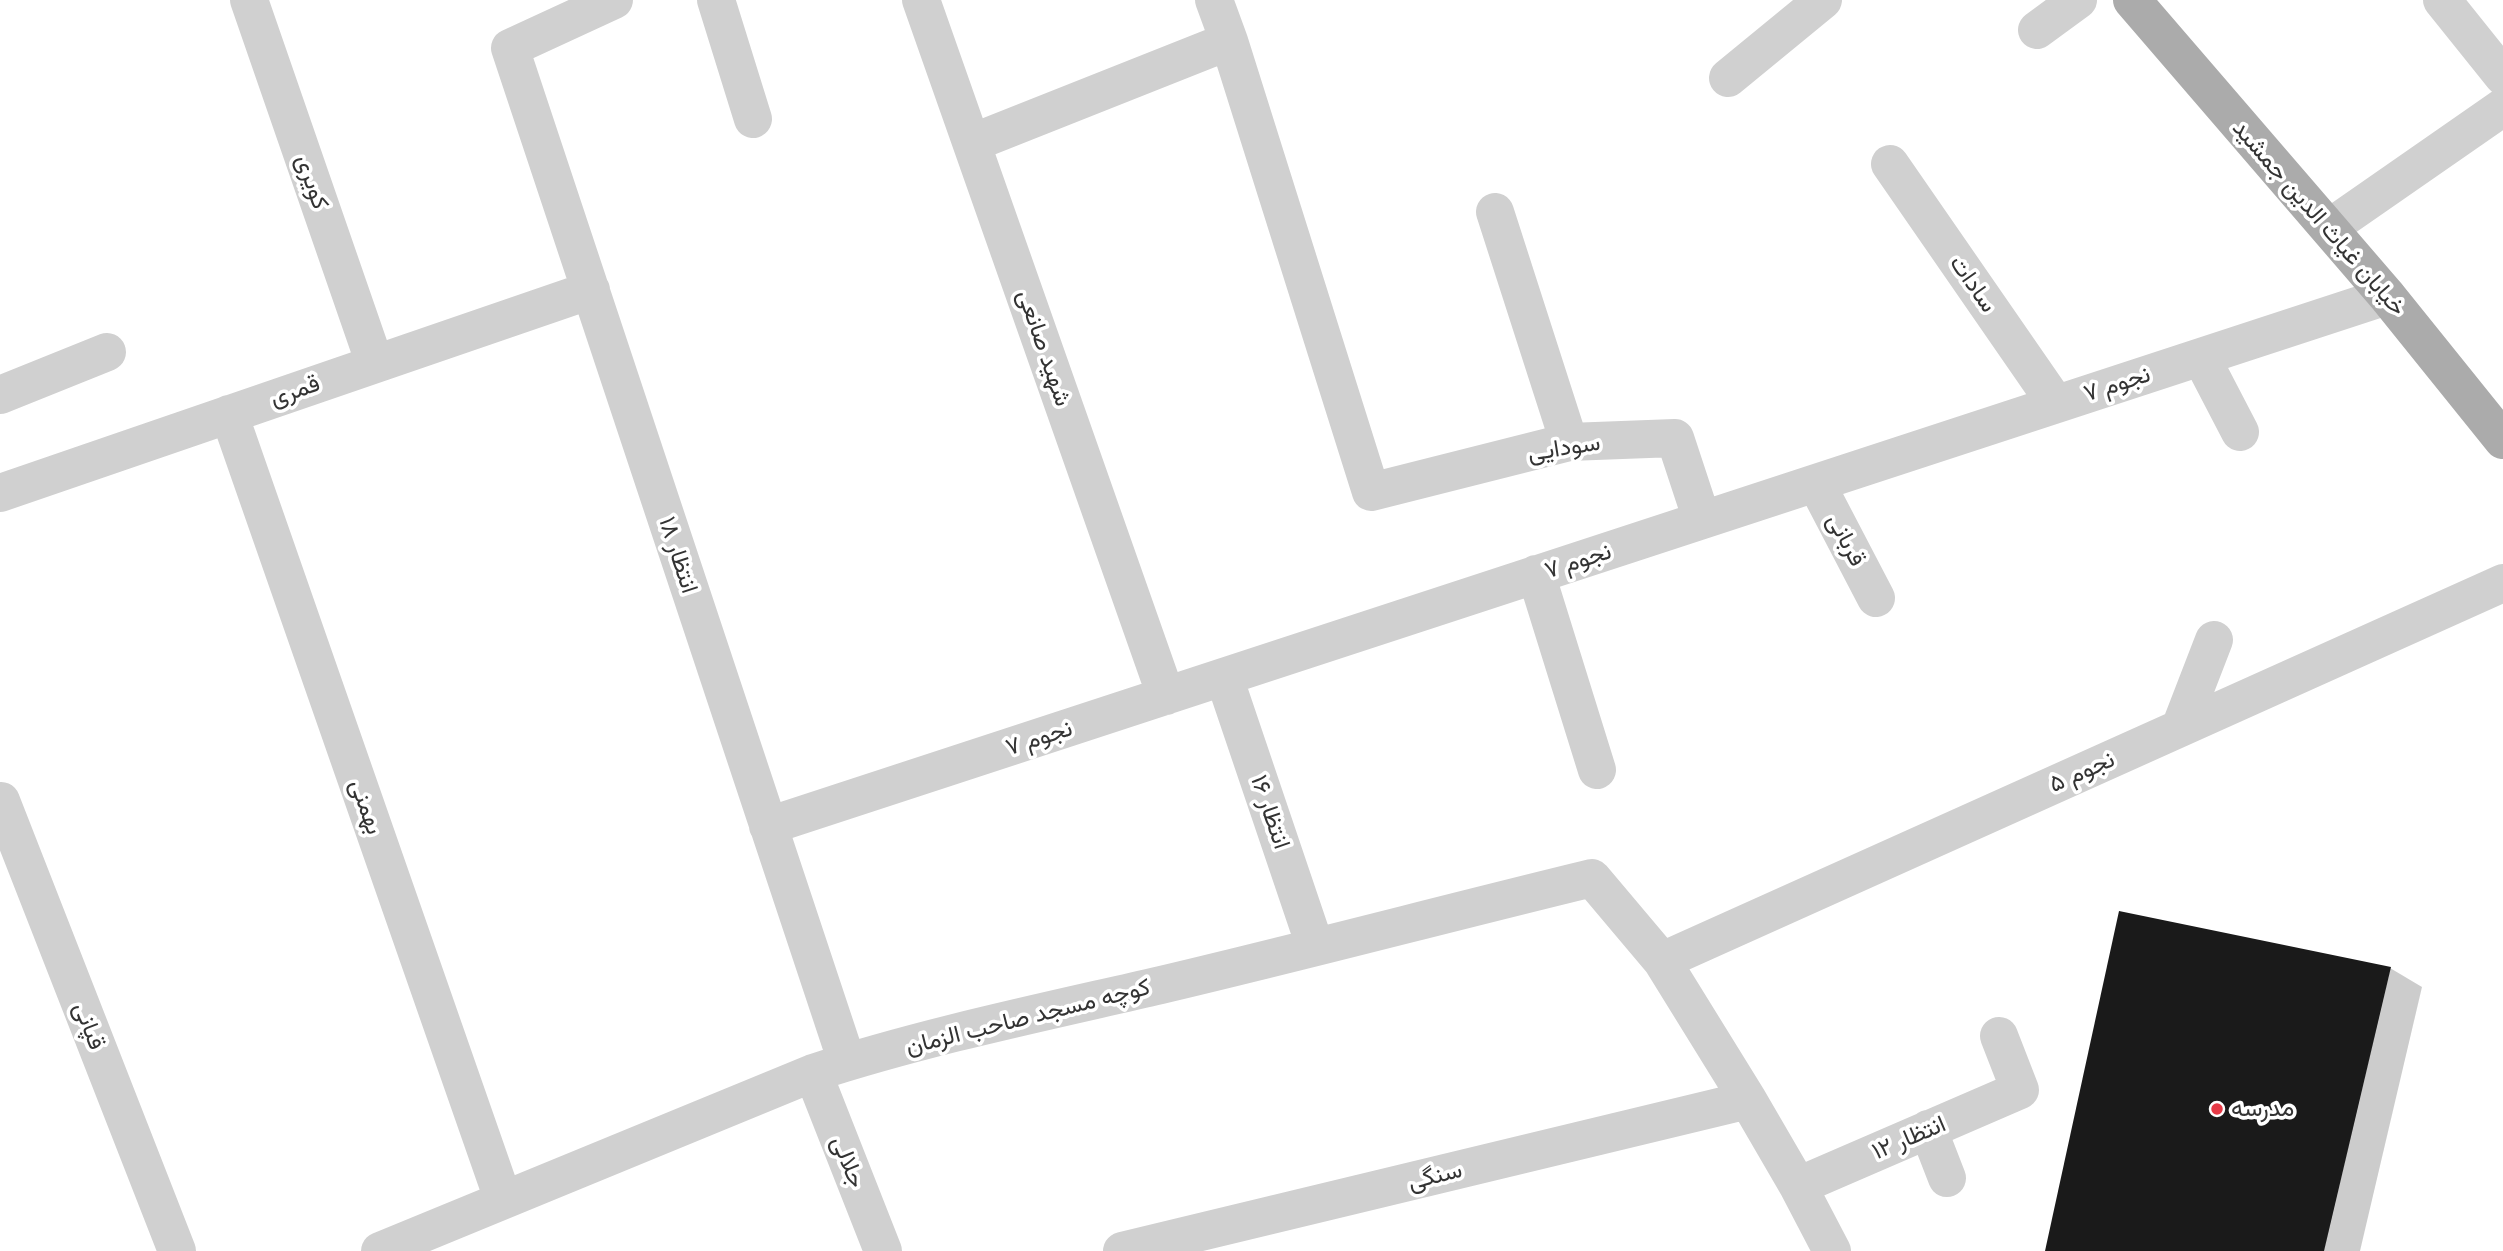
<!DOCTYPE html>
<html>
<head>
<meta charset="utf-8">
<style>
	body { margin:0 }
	canvas { display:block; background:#fff }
</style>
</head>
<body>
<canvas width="2503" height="1251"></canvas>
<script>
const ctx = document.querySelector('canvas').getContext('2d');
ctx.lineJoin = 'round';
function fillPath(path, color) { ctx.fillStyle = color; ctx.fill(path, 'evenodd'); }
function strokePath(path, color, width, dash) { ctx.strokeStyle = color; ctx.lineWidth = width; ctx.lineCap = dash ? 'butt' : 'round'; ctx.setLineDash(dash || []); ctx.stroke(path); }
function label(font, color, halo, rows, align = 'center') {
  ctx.font = font + ' Mulish,Vazirmatn,sans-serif'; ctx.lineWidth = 7; ctx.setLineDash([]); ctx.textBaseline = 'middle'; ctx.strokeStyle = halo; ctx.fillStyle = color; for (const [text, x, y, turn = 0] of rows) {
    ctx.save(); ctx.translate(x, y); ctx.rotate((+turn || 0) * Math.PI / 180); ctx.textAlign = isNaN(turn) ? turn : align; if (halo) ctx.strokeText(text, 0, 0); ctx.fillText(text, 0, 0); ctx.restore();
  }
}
const shadow = new Path2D(`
	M2390,968l32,19 -62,264h-313z`);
const building = new Path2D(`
	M2119,911l272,56 -67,284h-279z`);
const minor = new Path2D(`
	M249,0l126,364
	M614,0l-104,48 337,1014
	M716,0l37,119
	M921,0l245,696
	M1214,0l15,41 142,451 198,-50 106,-4 27,82
	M2442,0l61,76
	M2037,30l41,-30
	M1728,78l95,-78
	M972,143l257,-102
	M1890,164l166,240
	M1495,212l74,230
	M2329,228l174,-121
	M2201,357l39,75
	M0,395l107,-43
	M229,414l274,785
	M1816,483l60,115
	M0,493l591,-203
	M1536,574l61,196
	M1224,677l91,269
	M2180,728l34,-88
	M1,801l176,450
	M768,826l1619,-530
	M1662,961l841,-378
	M813,1073l70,178
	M1928,1129l19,49
	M1798,1186l222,-96 -21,-54
	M380,1251l433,-178c114,-37 231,-61 348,-88 144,-34 287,-72 431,-107l70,83 86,139 50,86 34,65
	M1122,1251l626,-151`);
const major = new Path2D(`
	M2132,0l255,296 116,144`);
const markers = [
	[2217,1109,7,"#e63946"]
];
const streetNames = [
	["کویری",312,182,71],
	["خیابان غیاث الدین جمشید",2319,218,49],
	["سادات",1973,284,55],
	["شهید صانعی",1044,348,71],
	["نجوم ۷",2117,384,-18],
	["قمری",295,391,-19],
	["سودایی",1564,448,-9],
	["قربانی",1846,540,62],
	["انتظار ۱۸",678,555,72],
	["نجوم ۷",1578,561,-18],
	["نجوم ۷",1039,738,-18],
	["نجوم ۵",2082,772,-24],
	["بهمنی",366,807,71],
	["انتظار ۱۶",1270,812,71],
	["کوچه مسجد صاحب الزمان",1028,1017,-14],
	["قپانی",89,1026,69],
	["انتظار ۱۲",1909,1138,-23],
	["جلالی",848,1162,68],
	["سنگی",1435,1176,-14]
];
const poiNames = [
	["مدرسه",2231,1109]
];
fillPath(shadow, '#0003');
fillPath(building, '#1a1a1a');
strokePath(minor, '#d0d0d0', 38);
strokePath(major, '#ababab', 38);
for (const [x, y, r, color] of markers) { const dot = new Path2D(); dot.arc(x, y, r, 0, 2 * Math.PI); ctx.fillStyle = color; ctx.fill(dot); strokePath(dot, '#fff', 2.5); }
label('24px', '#333', '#fff', streetNames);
label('24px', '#333', '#fff', poiNames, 'left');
</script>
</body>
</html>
